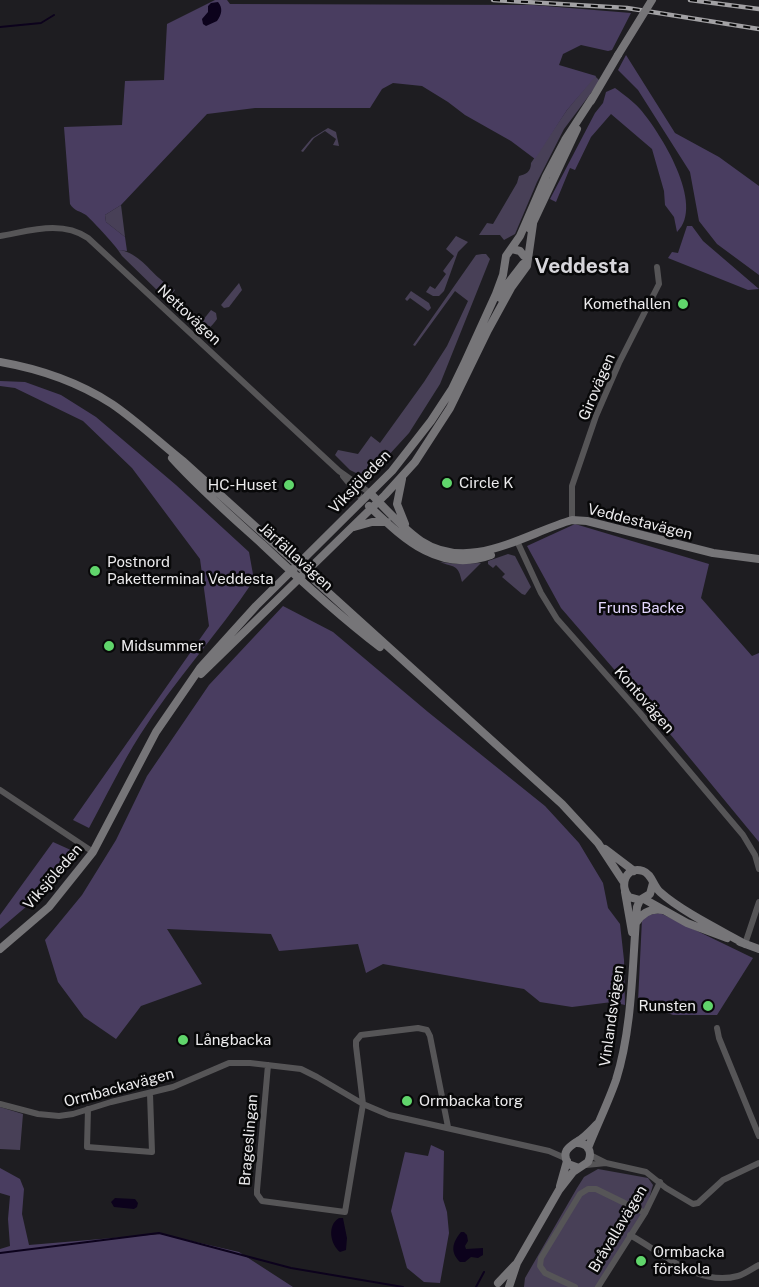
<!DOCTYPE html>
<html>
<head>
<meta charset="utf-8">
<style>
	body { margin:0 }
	canvas { display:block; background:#1e1d21 }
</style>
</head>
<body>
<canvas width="759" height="1287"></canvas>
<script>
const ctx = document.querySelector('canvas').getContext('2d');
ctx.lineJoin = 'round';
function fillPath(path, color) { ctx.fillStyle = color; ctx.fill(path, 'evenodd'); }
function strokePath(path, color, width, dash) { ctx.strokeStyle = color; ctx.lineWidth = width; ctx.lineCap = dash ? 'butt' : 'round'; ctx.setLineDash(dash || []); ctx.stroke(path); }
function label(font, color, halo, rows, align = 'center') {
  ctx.font = font + ' "Public Sans",sans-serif'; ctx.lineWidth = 5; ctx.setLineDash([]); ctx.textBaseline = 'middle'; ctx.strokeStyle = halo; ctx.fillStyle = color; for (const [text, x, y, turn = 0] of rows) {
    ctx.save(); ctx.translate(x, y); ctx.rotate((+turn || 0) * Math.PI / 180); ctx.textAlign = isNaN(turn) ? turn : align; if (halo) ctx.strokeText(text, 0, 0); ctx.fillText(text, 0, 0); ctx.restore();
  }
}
const green = new Path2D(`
	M595,76l5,5 -36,48 -27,53 -22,52 -11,6 -4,-5h-21l8,-12 6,1 24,-41 2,-7c7,-2 12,-4 12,-13l36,-53z
	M328,128l8,4 3,14 -6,-1 3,-6 -11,-8 -11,7 -11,14 -2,-1 11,-13z
	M121,205l4,32 -19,-15 -1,-7z
	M456,236l12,6 -10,10 -14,39 -5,5h-6l-7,-4 4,-6 5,3 11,-15 -3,-3 11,-15 -8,-7z
	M118,250c17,1 29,17 41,28 4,4 11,8 16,12l-4,5 32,25 8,-10 5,3 1,6c-5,7 -9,11 -17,13l-78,-76z
	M482,254h4l4,5 -50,125 -31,49 -33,36 -12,8 -14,-7 -15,-15 3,-5 20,4 13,-18 9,7 44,-61 23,-36 21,-45 -13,-10 -40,55 -2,-1 63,-90z
	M239,283l3,7 -13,17 -5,1 -3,-3z
	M411,291l18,12 2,5 -3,3 -18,-13 -3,3 -2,-2z
	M508,554l7,2 16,31 -6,8 -3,-1 -20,-17 3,-3 -9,-9 -3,3 -5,-4v-3z
	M440,562l16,2 25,-1 -19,19c-4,-19 -8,-14 -22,-20z
	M0,1107l23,7 -3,36 -20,-1z
	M598,1169l50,9 5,7 -8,28 -47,74h-74l1,-9 52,-90 7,-11z`);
const forest = new Path2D(`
	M215,0h12l3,4 303,1 98,8 -19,37 -4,1 -27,-6 -18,9 -4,11 37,11 -29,34 -32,49 -24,-18 -46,-26 -17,-13 -26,-16 -29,-3 -11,6 -12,19h-115l-48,6 -86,91 -16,10 1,7 19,15 2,14 -9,-1c-2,-4 -29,-33 -32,-35 -6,-4 -12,-4 -16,-11l-6,-77 58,-2 3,-44 39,-1 3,-56z
	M626,55l49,78 44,24 40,29v89l-42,-31 -18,-23 -9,-49 -52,-82 -20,-20z
	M615,88c8,6 18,13 25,21 20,23 66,96 37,123l-3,-15 -9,-12 -1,-14 -12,-42 -41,-35 -20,23 -16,33 -5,-2 -14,34 -6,-3 45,-86 8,-10 3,-11z
	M687,226h5l11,15 56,48 -11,1 -80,-32 4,-6 6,1z
	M0,381l25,1 36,13 35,22 80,68 73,67 5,28c-36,54 -80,101 -114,155 -19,30 -34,62 -51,93l-16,-8 136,-194 -9,-67 -68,-91 -49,-47 -68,-33 -15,-2z
	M575,524l134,40 -8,34 51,58 7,-3v189l-89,-108 -109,-126 -34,-62z
	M283,606l50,26 95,80 117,94 34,37 24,40 5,25 12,16 4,36 1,45 -13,-3 -40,5 -32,-5 -16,-13 -141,-25 -17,9 -8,-29 -79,7 -8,-17 -104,-5 35,55 -61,22 -25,33 -32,-22 -26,-35 -13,-42 37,-45 34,-55 31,-64 62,-91z
	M53,842l20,9 -46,55 -27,23v-14z
	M660,913l93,45 -36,57h-44l-35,-13 4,-83 6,-4z
	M431,1145l13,6 -1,48 4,13 2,21 -9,50 -16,-1 -17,-14 -16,-57 14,-59 23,4z
	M0,1168l20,11 4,10 -2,25 7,31 132,-11 78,18 54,35h-293v-38l10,-3 -2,-27 2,-23 -10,-3z`);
const water = new Path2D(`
	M218,2c5,6 4,12 -1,19l-11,5 -3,-2 -1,-5 6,-7v-6l3,-3z
	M115,1198l20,1 3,4 -1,4 -3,2 -20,-2 -3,-5z
	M339,1218h4l4,20 -1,12 -6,2c-10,-8 -13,-27 -1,-34z
	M461,1232h3l3,3 1,6 -3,5 1,3 17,-1v7l-5,3 -7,-1 -6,5h-5c-10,-10 -8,-19 1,-30z`);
const stream = new Path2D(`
	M0,27l41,-4 13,-8
	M0,1253l159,-20 132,35 112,19
	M476,1287l8,-15`);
const street = new Path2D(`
	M0,236c30,-5 61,-16 88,2l251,233 31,22
	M343,476l20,24
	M572,520v-34l24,-70 23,-53 40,-79 -2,-17
	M517,541l24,52 16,26 83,94 103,122 12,20 4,14
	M0,790l93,62
	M745,944l14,-42
	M717,1028l2,10 40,98
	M268,1065l-11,125v4l5,7 83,11 18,-108 -7,-58v-5l5,-6 57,-7 9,2 3,6 18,91
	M0,1104l38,10 21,2 14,-2 38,-12 62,-15 56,-24h21l51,6 16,8 46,27 26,11 160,36 16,7
	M88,1109l-1,38 65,5 -2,-58
	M590,1155l16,8 40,9 20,16 27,16 5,-1 25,-23 36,-17
	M586,1165l20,-2
	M630,1235c33,18 68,52 108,41 7,-2 15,-8 21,-11
	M575,1287l-30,-14 -5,-7 1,-8 39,-64 8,-5h8l49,24
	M598,1287l47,-74 15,-31`);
const secondary = new Path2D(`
	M591,101l27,-46
	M530,229l47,-100
	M512,249l8,2 4,5
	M500,298l6,-12 17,-22
	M0,362c40,7 78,20 112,42 25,17 48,39 72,58l378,342 36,39 25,38
	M172,458c28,31 59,58 90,86 38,36 76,71 118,103
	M402,479l-5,25 8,20
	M370,493c16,16 32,35 51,48 49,32 103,-7 151,-21l15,1 126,32 46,6
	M369,506c34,32 70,68 122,49
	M354,527l18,-5h15
	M201,674l184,-179 30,-33 35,-54 38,-78 23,-42 16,-22 6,-42
	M605,849l29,22
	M653,883l-3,11 -10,6 -11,-3c-10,-10 -4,-32 14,-26 9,3 10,15 17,21 21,19 60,38 85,52
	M625,892l7,40
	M644,899l43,24 40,15
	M636,923c6,-10 15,-15 27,-13
	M740,942l19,7
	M0,949l49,-42 44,-55 63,-120 44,-64 56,-62 136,-135 39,-50 21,-32 13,-27 31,-68 7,-19 3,-19 14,-20 26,-60 19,-36 28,-43
	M588,1148c9,-23 20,-45 28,-68 17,-54 16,-116 21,-173l3,-7
	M579,1168l-11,-4c-7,-13 1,-17 10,-23 7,-4 13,-11 19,-17
	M560,1186l7,-25
	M498,1283l17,-18
	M509,1287l8,-24 42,-73 14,-18 15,-10c5,-10 0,-19 -11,-19`);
const rail = new Path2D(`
	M493,0l134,8 132,21
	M690,0l69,9`);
const secondaryBridge = new Path2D(`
	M618,55l34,-55`);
const markers = [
	[683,304,6,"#60d56b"],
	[447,483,6,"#60d56b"],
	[289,485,6,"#60d56b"],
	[95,571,6,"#60d56b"],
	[109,646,6,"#60d56b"],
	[708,1006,6,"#60d56b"],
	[183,1040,6,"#60d56b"],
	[407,1101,6,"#60d56b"],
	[641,1261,6,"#60d56b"]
];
const poiNames = [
	["Komethallen",671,304,"right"],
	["Circle K",459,483],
	["HC-Huset",277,485,"right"],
	["Postnord",107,562],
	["Paketterminal Veddesta",107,579],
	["Midsummer",121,646],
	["Runsten",696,1006,"right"],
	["Långbacka",195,1040],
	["Ormbacka torg",419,1101],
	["Ormbacka",653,1252],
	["förskola",653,1269]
];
const streetNames = [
	["Nettovägen",189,315,43],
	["Girovägen",597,387,-67],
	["Viksjöleden",360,482,-46],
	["Veddestavägen",640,522,14],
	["Järfällavägen",296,557,42],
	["Kontovägen",644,700,49],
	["Viksjöleden",53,877,-49],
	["Vinlandsvägen",612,1016,-82],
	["Ormbackavägen",119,1088,-15],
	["Brageslingan",249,1140,-85],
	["Bråvallavägen",618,1229,-59]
];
const parkNames = [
	["Fruns Backe",641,608]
];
const districtNames = [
	["Veddesta",582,267]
];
fillPath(green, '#484057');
fillPath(forest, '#493d60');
fillPath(water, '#0c021c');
strokePath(stream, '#0c021c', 2);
strokePath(street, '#565557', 6);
strokePath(secondary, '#767578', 8);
strokePath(rail, '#a2a1a4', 4.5);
strokePath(rail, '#080809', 2, [7]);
strokePath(secondaryBridge, '#767578', 8);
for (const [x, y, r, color] of markers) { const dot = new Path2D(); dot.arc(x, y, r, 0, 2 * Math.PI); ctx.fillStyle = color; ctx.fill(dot); strokePath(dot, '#080809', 2); }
label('15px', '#ecebed', '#080809', poiNames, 'left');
label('15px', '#ecebed', '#080809', streetNames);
label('15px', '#e3d7fe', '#080809', parkNames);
label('bold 21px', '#d6d5da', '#080809', districtNames);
</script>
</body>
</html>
